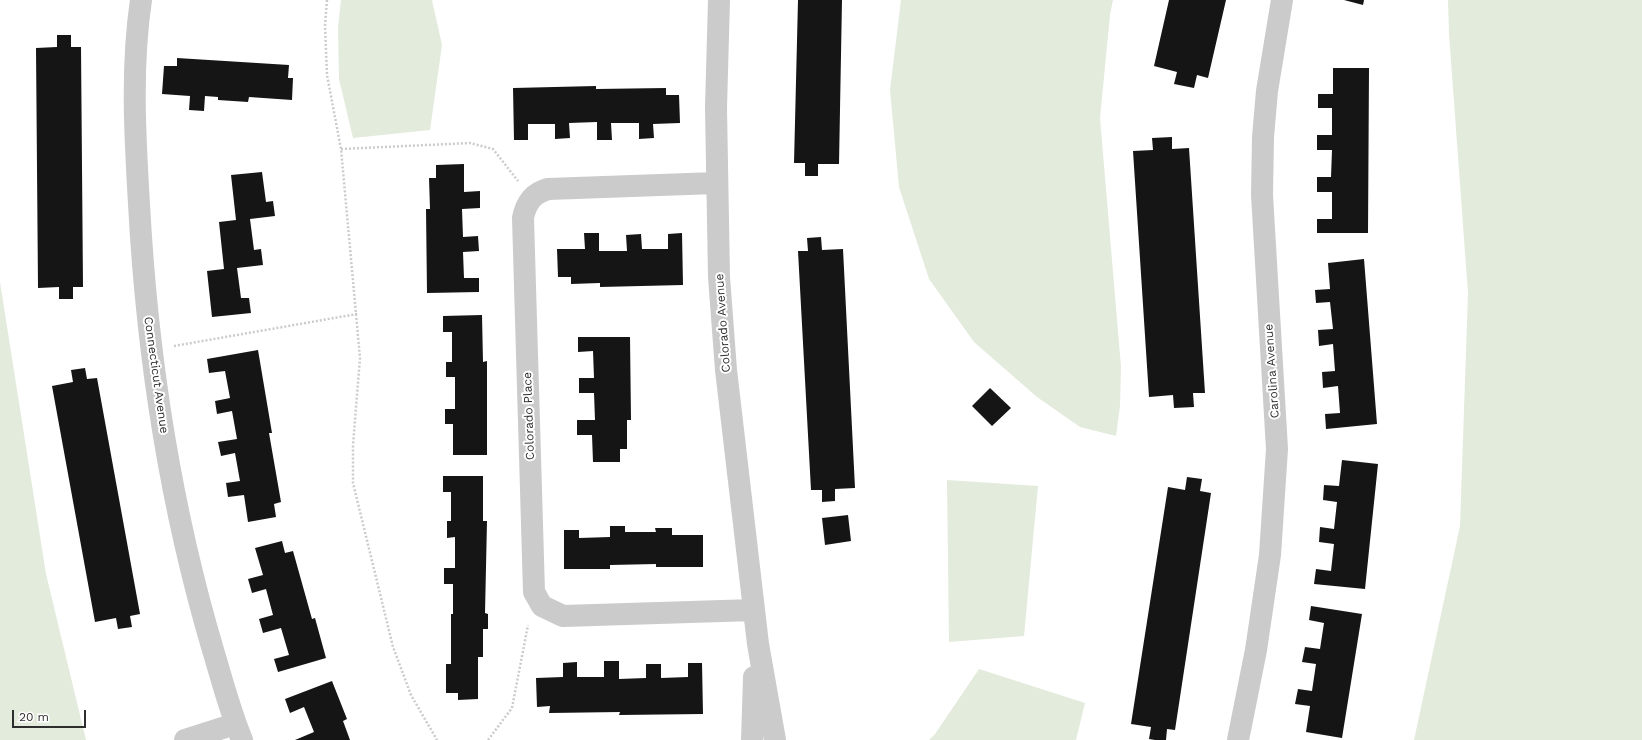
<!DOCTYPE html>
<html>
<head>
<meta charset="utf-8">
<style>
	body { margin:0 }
	#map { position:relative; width:1642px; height:740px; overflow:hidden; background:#fff; font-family:"Work Sans",sans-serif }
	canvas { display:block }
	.scale { position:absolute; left:12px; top:710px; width:74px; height:18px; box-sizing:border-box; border:2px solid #2e2e2e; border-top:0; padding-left:5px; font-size:12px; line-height:14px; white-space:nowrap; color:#2e2e2e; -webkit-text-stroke:3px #fff; paint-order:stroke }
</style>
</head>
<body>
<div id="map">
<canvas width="1642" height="740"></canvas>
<div class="scale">20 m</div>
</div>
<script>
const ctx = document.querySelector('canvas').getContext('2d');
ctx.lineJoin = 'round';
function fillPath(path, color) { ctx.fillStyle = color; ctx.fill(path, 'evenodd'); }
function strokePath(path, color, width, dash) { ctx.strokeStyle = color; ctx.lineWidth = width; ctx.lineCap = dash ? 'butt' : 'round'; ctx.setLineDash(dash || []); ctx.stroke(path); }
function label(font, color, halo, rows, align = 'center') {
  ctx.font = font + ' "Work Sans",sans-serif'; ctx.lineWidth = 4; ctx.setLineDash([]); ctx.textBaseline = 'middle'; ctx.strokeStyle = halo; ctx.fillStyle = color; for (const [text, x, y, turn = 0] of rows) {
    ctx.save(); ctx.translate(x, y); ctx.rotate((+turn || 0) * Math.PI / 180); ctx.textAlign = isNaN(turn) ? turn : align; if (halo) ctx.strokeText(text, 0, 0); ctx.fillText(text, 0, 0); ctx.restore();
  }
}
const green = new Path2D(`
	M341,0h91l10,45 -12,85 -77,8 -14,-59 -1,-52z
	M901,0h212l-3,15 -10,103 21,249 -1,39 -4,30 -36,-9 -43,-30 -63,-55 -45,-63 -30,-92 -9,-97z
	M1448,0h194v740h-228l46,-214 8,-233 -19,-259z
	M0,282l46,292 40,166h-86z
	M947,480l91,6 -14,150 -75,6z
	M979,669l106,34 -9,37h-147l6,-6z`);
const building = new Path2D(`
	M798,0h44l-3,164h-21v12h-13v-13h-11z
	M1169,0h57l-18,78 -11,-3 -3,13 -20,-4 3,-12 -23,-6z
	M1344,0h20l-1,5z
	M57,35h14v12h10l2,240h-10v12h-14v-12l-21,1 -2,-240 21,-1z
	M177,58l112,7 -1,13h5l-1,22 -43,-3 -1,5 -30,-2v-3l-13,-1 -1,15 -15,-1 1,-14 -28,-2 2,-28h13z
	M1333,68h36l-1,165h-51v-14h15v-27h-15v-15h14l1,-27h-15v-15h15v-27h-14v-14h15z
	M596,86v3l70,-1v7h13l1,28 -27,1 1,14 -15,1v-16h-28l1,17h-15v-18l-28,1 1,15 -15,1v-15h-27v16h-14l-1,-52z
	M1172,137v12l17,-1 16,245h-12l1,14 -20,1 -1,-13 -24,2 -16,-246 20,-1 -1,-12z
	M464,164v28l16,-1v17l-18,1 1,28 15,-1 1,15 -16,1 1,26h15v14l-52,1 -1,-84h4l-1,-31h7v-13z
	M262,172l4,30 7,-1 2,15 -25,3 4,31 7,-1 2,16 -26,3 4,30h8l2,15 -39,4 -5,-46 17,-2 -5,-47 17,-2 -5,-45z
	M584,233h15v18h28l-1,-16 15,-1 1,15h26v-15l14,-1 1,52 -83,2v-4l-29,1v-7h-13l-1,-28h28z
	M821,237l1,13 21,-1 12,239 -20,1v12l-13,1v-12h-11l-13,-239h10l-1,-13z
	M1364,259l13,165 -51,5 -1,-15 15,-1 -2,-27 -15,2 -1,-16 13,-1 -2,-27 -14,2 -1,-16 15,-1 -3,-27 -14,1 -1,-13 15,-1 -2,-26z
	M482,315l1,47 4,-1v94h-34v-31h-8v-15h10v-32h-9v-15h6v-30h-9v-16z
	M578,337h52l1,83h-4v29h-7v13h-27l-1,-27h-15v-15h18l-1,-27h-15v-15h15l-1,-27 -15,1z
	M258,350l14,83h-3l12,69 -7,2 2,13 -28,5 -4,-27 -16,2 -2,-14 14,-2 -5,-28 -14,3 -3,-14 19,-3 -5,-28 -15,3 -2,-13 15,-3 -5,-27 -16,2 -2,-14z
	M85,368l2,11 10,-1 43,236 -10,2 2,11 -14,2 -2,-11 -21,4 -43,-236 21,-4 -2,-12z
	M990,388l21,20 -19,18 -20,-20z
	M1342,460l36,4 -13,125 -51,-5 2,-15 15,2 3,-27 -15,-2 1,-15 14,2 3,-27 -14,-2 1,-15 15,1z
	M443,476h40v45h4l-2,92 3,1v15h-5v28h-5v42l-20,1v-7h-12v-29h5v-50h2v-30h-9v-16h11v-31l-8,1v-17h4v-29h-8z
	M1187,477l15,2 -2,12 11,2 -36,237 -8,-1 -1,11h-11l-6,-1 2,-12 -20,-3 37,-237 17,3z
	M848,515l3,26 -26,4 -3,-27z
	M610,526h15v6h31l-1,-4h17v7h31v32h-47v-3l-46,1v4h-46v-39h15v8l31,-1z
	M282,541l3,12 8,-2 19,68 3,-1 11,40 -48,14 -4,-13 15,-4 -8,-27 -18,5 -4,-14 14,-4 -7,-26 -14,4 -4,-14 15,-4 -8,-27z
	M1311,606l51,8 -20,124 -36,-6 4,-26 -15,-2 3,-15 14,2 4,-27 -14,-2 3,-15 15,2 4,-26 -15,-3z
	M604,661h15v18l27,-1v-14h15v14l27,-1v-14h14l1,51 -84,1 1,-3 -71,1 1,-7 -13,1 -1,-29 27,-1v-14l14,-1v15h27z
	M332,681l15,38 -4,2 7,19h-55l19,-8 -10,-25 -14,6 -5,-14z`);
const path = new Path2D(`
	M327,0l-2,25 2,50 14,74 19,209 -7,87v38l40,164 18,48 26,45
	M341,149l129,-6 23,6 25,32
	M174,346l183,-32
	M488,740l24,-32 16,-83`);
const street = new Path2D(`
	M141,0c-10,67 -6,137 -2,204 8,150 31,301 74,446 9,30 17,61 29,90
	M719,0l-3,108 3,169 7,93 32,274 17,96
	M716,183l-168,6c-15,4 -22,14 -25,29l11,374 8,14 21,10 191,-6
	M185,740l50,-16
	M752,740l2,-63
	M1238,740l18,-90 14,-95 7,-106 -15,-254 1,-58 4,-46 15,-91`);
const streetNames = [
	["Colorado Avenue",723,323,-94],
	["Carolina Avenue",1272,371,-94],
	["Connecticut Avenue",156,375,82],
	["Colorado Place",529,416,-92]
];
fillPath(green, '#e3ebdc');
fillPath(building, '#151515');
strokePath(path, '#cbcbcb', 2.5, [2, 2]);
strokePath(street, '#cbcbcb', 22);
label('12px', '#2e2e2e', '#fff', streetNames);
</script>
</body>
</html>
